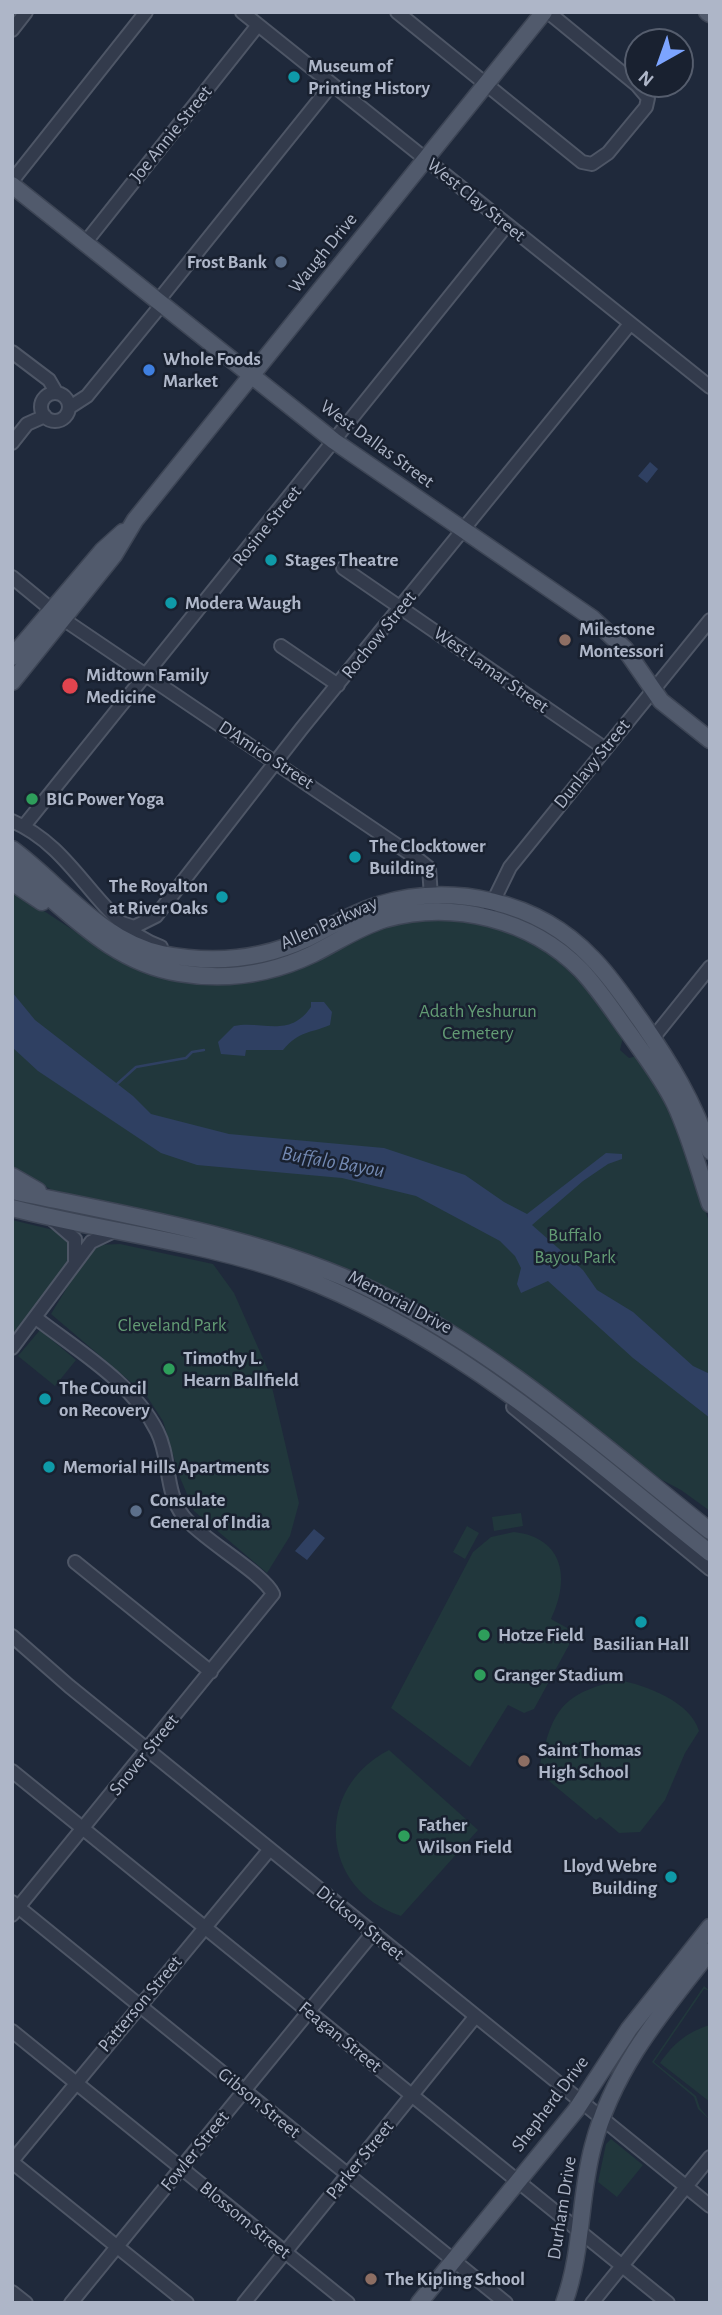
<!DOCTYPE html>
<html>
<head>
<meta charset="utf-8">
<style>
	body { margin:0 }
	#map { position:relative; width:722px; height:2315px; overflow:hidden; background:#1f293b; font-family:"Alegreya Sans",sans-serif }
	canvas { display:block }
	.frame { position:absolute; inset:0; border:14px solid #aeb6c8; pointer-events:none }
	.north { position:absolute; left:624px; top:28px; width:70px; height:70px; box-sizing:border-box; background:#192130; border:2px solid #555d6d; border-radius:50%; rotate:220deg; font-size:19px; font-weight:700; line-height:28px; text-align:center; color:#aeb6c8 }
	.north::after { content:''; display:block; margin:auto; width:24px; height:32px; background:#7ca4ff; clip-path:polygon(50% 0,100% 100%,50% 72%,0 100%) }
</style>
</head>
<body>
<div id="map">
<canvas width="722" height="2315"></canvas>
<div class="frame"></div>
<div class="north">N</div>
</div>
<script>
const ctx = document.querySelector('canvas').getContext('2d');
ctx.lineJoin = 'round';
function fillPath(path, color) { ctx.fillStyle = color; ctx.fill(path, 'evenodd'); }
function strokePath(path, color, width, dash) { ctx.strokeStyle = color; ctx.lineWidth = width; ctx.lineCap = dash ? 'butt' : 'round'; ctx.setLineDash(dash || []); ctx.stroke(path); }
function label(font, color, halo, rows, align = 'center') {
  ctx.font = font + ' "Alegreya Sans",sans-serif'; ctx.lineWidth = 5; ctx.setLineDash([]); ctx.textBaseline = 'middle'; ctx.strokeStyle = halo; ctx.fillStyle = color; for (const [text, x, y, turn = 0] of rows) {
    ctx.save(); ctx.translate(x, y); ctx.rotate((+turn || 0) * Math.PI / 180); ctx.textAlign = isNaN(turn) ? turn : align; if (halo) ctx.strokeText(text, 0, 0); ctx.fillText(text, 0, 0); ctx.restore();
  }
}
const green = new Path2D(`
	M12,890l93,61 95,31 185,-56 49,-7 49,5 28,8 43,25 37,36 32,44 -3,13 9,8 8,-2 21,30 22,47 30,92v286l-29,-21 -51,-27 -216,-159 -353,-109 -49,-27z
	M12,1220l50,12 8,10v19l-58,77z
	M120,1244l93,20 21,29 34,77 31,133 -9,33 -23,37 -73,-62 -15,-36 -16,-54 -17,-26 -95,-81 42,-69z
	M40,1330l36,30 -21,26 -37,-30z
	M521,1513l2,13 -29,5 -2,-14z
	M467,1526l12,7 -14,26 -12,-7z
	M514,1532c51,6 56,48 37,87l18,10v16l-35,64 -10,4 -16,-8 -38,62 -79,-59 82,-156 18,-15z
	M618,1680c28,5 73,22 81,51l-14,22 -20,47 -25,32 -21,1 -19,-16 -4,3 -53,-44c-6,-10 -1,-20 2,-31 12,-45 30,-53 73,-65z
	M389,1750l89,80 -77,86c-81,-27 -88,-127 -12,-166z
	M704,1986l6,5 -6,-2 -50,73 42,34 4,12 10,12 -12,-11 -4,-12 -42,-35z
	M710,2025v77l-50,-39c14,-20 27,-31 50,-38z
	M611,2139l32,26 -26,32 -19,-15 8,-38z`);
const water = new Path2D(`
	M650,462l8,7 -11,14 -9,-7z
	M12,992l23,28 98,76 18,18 78,20 155,14 81,27 39,27 23,12 79,-61 16,1v5l-14,5 -25,17 -51,44 51,45 14,20 36,22 60,54 17,8v44l-77,-60 -85,-77 -27,12 -4,-9 4,-16 -6,-12 -15,-15 -84,-45 -74,-18 -145,-13 -36,-12 -123,-82 -26,-24z
	M311,1002h13l8,10 -2,13c-21,9 -30,5 -47,25h-37l-1,6 -24,-2 -3,-12 16,-16c28,-6 55,13 77,-19z
	M314,1529l11,9 -18,22 -12,-9z`);
const stream = new Path2D(`
	M116,1085l20,-18 50,-9 6,-6 12,-2`);
const minor = new Path2D(`
	M242,12l468,375
	M397,12l185,150 10,2 16,-11 38,-46 2,-9 -11,-13 -89,-73
	M12,30l14,-18
	M12,181l134,-169
	M85,243l173,-218
	M158,301l174,-217
	M12,352l37,28 7,12
	M41 407a14 14 0 1 1 28 0a14 14 0 1 1-28 0Z
	M70,407l17,-11 75,-92
	M12,443l15,-19 18,-8
	M343,568l261,180
	M12,577l51,42 356,241 10,8 2,28
	M281,646l57,39
	M12,821c67,29 84,102 149,126
	M24,826l483,-601
	M490,908l20,-41 200,-247
	M119,922l15,5 22,-11 146,-188 328,-404
	M653,1038l57,-71
	M53,1220l22,19v22
	M12,1348l79,-106 23,-11
	M513,1407l197,162
	M75,1562l136,110
	M12,1636l57,50 641,520
	M12,1771l656,532
	M12,1902l494,401
	M12,1915l261,-321c-9,-20 -70,-54 -89,-77 -20,-25 -13,-59 -27,-86 -24,-48 -80,-81 -121,-113
	M12,2031l336,272
	M12,2161l258,-312
	M12,2162l175,141
	M12,2292l14,11
	M71,2303l301,-369
	M244,2303l231,-286
	M592,2303l118,-146`);
const major = new Path2D(`
	M707,12l3,2
	M12,185l322,256 258,177 33,31 36,52 49,39
	M12,657l91,-107 20,-18
	M12,682l102,-127 21,-35 409,-508
	M12,849c48,35 88,92 150,105 49,10 98,6 144,-15 24,-12 46,-26 72,-34 74,-23 160,-4 214,53 19,19 33,41 49,63 29,42 53,81 69,130
	M12,866c53,41 97,96 167,107 46,8 92,1 134,-19 24,-12 46,-27 72,-35 68,-19 146,0 196,51 18,19 32,41 48,63 16,23 34,46 46,71 15,32 24,67 35,100
	M12,882l30,20
	M12,1176l26,15
	M12,1191c118,25 254,47 362,100 124,60 229,155 336,240
	M12,1208c93,24 193,34 283,67 160,60 283,173 415,278
	M419,2303l157,-193 53,-81 81,-102
	M564,2303c19,-51 15,-106 29,-157 20,-77 69,-134 117,-195`);
const markers = [
	[294,77,7,"#0f9aa8"],
	[281,262,7,"#5c6f8a"],
	[149,370,7,"#3f7fe0"],
	[271,560,7,"#0f9aa8"],
	[171,603,7,"#0f9aa8"],
	[565,640,7,"#8d6e63"],
	[70,686,9,"#e0444e"],
	[32,799,7,"#2e9e5b"],
	[355,857,7,"#0f9aa8"],
	[222,897,7,"#0f9aa8"],
	[169,1369,7,"#2e9e5b"],
	[45,1399,7,"#0f9aa8"],
	[49,1467,7,"#0f9aa8"],
	[136,1511,7,"#5c6f8a"],
	[641,1622,7,"#0f9aa8"],
	[484,1635,7,"#2e9e5b"],
	[480,1675,7,"#2e9e5b"],
	[524,1761,7,"#8d6e63"],
	[404,1836,7,"#2e9e5b"],
	[671,1877,7,"#0f9aa8"],
	[371,2279,7,"#8d6e63"]
];
const poiNames = [
	["Museum of",308,66],
	["Printing History",308,88],
	["Frost Bank",267,262,"right"],
	["Whole Foods",163,359],
	["Market",163,381],
	["Stages Theatre",285,560],
	["Modera Waugh",185,603],
	["Milestone",579,629],
	["Montessori",579,651],
	["Midtown Family",86,675],
	["Medicine",86,697],
	["BIG Power Yoga",46,799],
	["The Clocktower",369,846],
	["Building",369,868],
	["The Royalton",208,886,"right"],
	["at River Oaks",208,908,"right"],
	["Timothy L.",183,1358],
	["Hearn Ballfield",183,1380],
	["The Council",59,1388],
	["on Recovery",59,1410],
	["Memorial Hills Apartments",63,1467],
	["Consulate",150,1500],
	["General of India",150,1522],
	["Hotze Field",498,1635],
	["Basilian Hall",641,1644,"center"],
	["Granger Stadium",494,1675],
	["Saint Thomas",538,1750],
	["High School",538,1772],
	["Father",418,1825],
	["Wilson Field",418,1847],
	["Lloyd Webre",657,1866,"right"],
	["Building",657,1888,"right"],
	["The Kipling School",385,2279]
];
const streetNames = [
	["Joe Annie Street",171,134,-51],
	["West Clay Street",476,200,39],
	["Waugh Drive",323,253,-51],
	["West Dallas Street",377,444,36],
	["Rosine Street",267,526,-51],
	["Rochow Street",379,635,-51],
	["West Lamar Street",491,670,35],
	["D'Amico Street",266,755,33],
	["Dunlavy Street",592,764,-51],
	["Allen Parkway",329,923,-24],
	["Memorial Drive",400,1302,28],
	["Snover Street",144,1755,-51],
	["Dickson Street",360,1923,39],
	["Patterson Street",140,2004,-50],
	["Feagan Street",340,2037,39],
	["Gibson Street",259,2103,39],
	["Shepherd Drive",550,2104,-53],
	["Fowler Street",195,2151,-51],
	["Parker Street",360,2160,-51],
	["Durham Drive",562,2208,-81],
	["Blossom Street",245,2220,39]
];
const parkNames = [
	["Adath Yeshurun",478,1011],
	["Cemetery",478,1033],
	["Buffalo",575,1235],
	["Bayou Park",575,1257],
	["Cleveland Park",172,1325]
];
const waterNames = [
	["Buffalo Bayou",333,1162,10]
];
fillPath(green, '#21373c');
fillPath(water, '#2f4062');
strokePath(stream, '#2f4062', 2.5);
strokePath(minor, '#4e5666', 16);
strokePath(major, '#3d4555', 19);
strokePath(minor, '#333b4c', 12);
strokePath(major, '#515a6c', 16);
for (const [x, y, r, color] of markers) { const dot = new Path2D(); dot.arc(x, y, r, 0, 2 * Math.PI); ctx.fillStyle = color; ctx.fill(dot); strokePath(dot, '#192130', 2.5); }
label('bold 19px', '#aeb6c8', '#192130', poiNames, 'left');
label('19px', '#aeb6c8', '#192130', streetNames);
label('19px', '#639b74', '#192130', parkNames);
label('italic 21px', '#7389b2', '#192130', waterNames);
</script>
</body>
</html>
